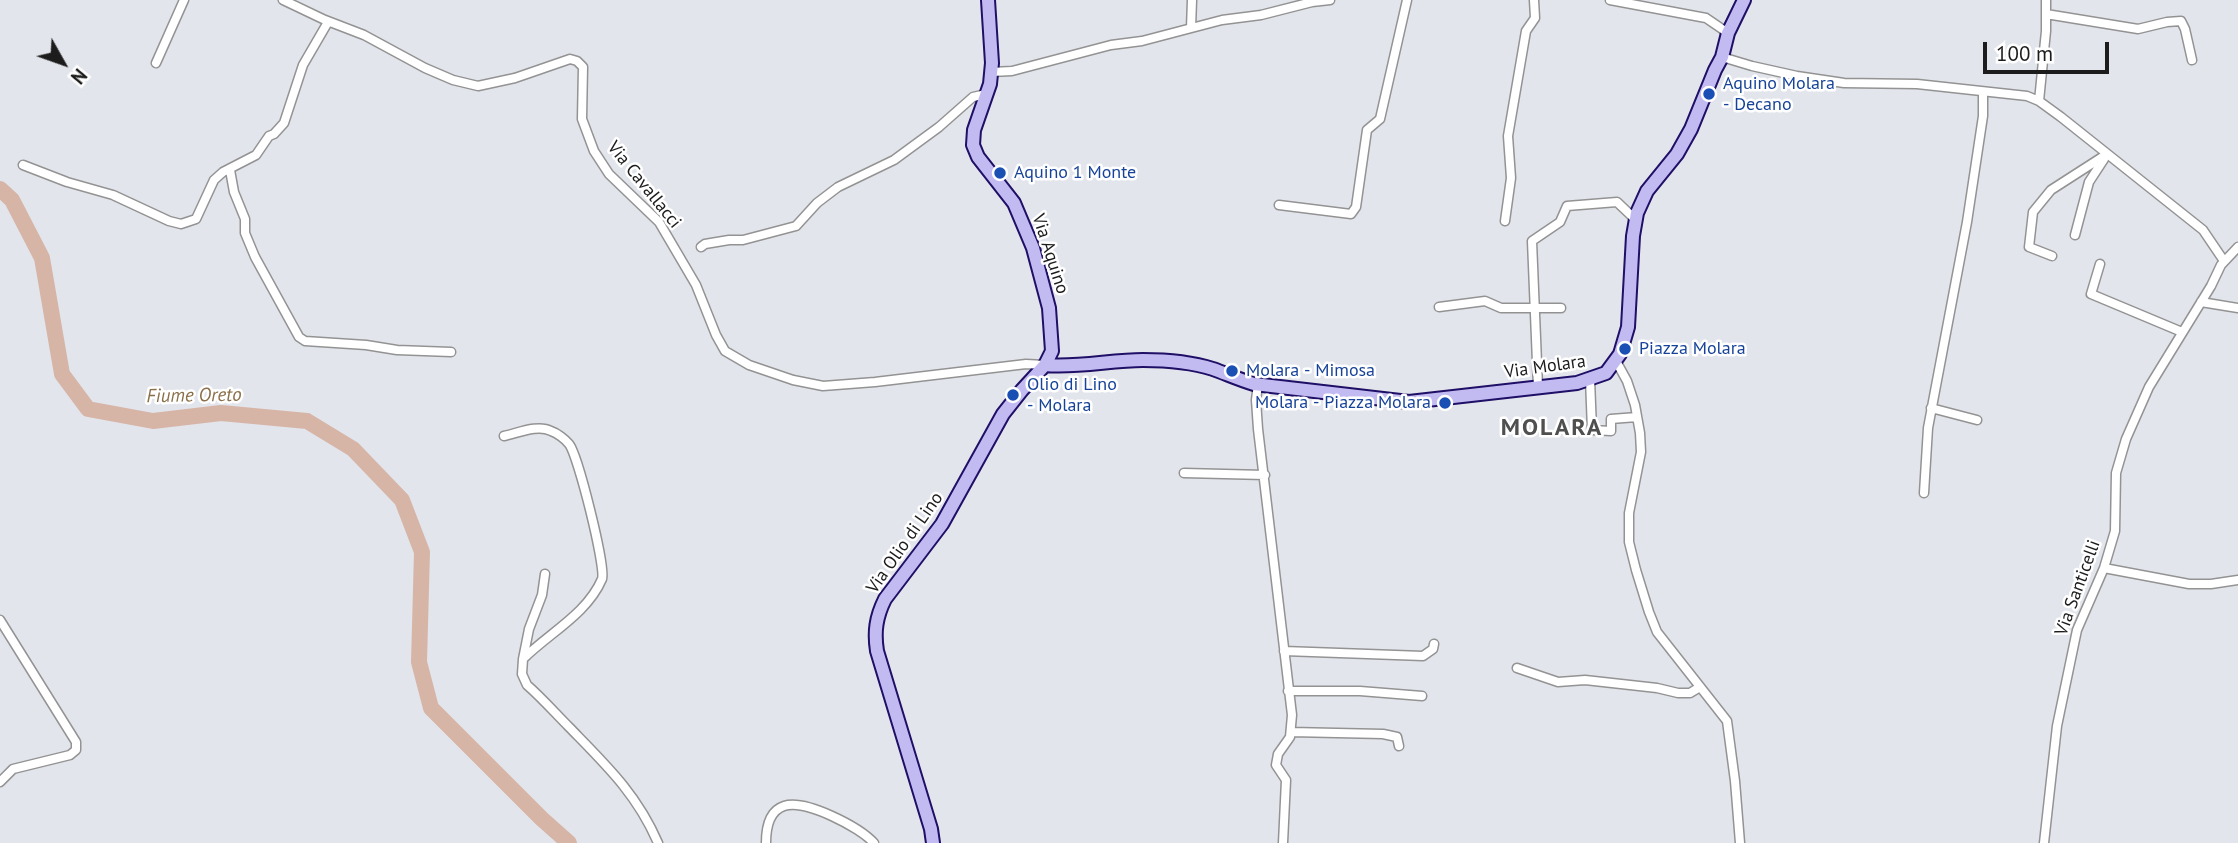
<!DOCTYPE html>
<html>
<head>
<meta charset="utf-8">
<style>
	body { margin:0 }
	#map { position:relative; width:2238px; height:843px; overflow:hidden; background:#e3e5ec; font-family:"PT Sans",sans-serif }
	canvas { display:block }
	.north { position:absolute; left:28px; top:28px; width:70px; height:70px; -webkit-text-stroke:5px #fff; paint-order:stroke; rotate:130deg; font-size:19px; font-weight:700; line-height:28px; text-align:center; color:#1c1c1c }
	.north::after { content:''; display:block; margin:auto; width:24px; height:32px; background:#1c1c1c; clip-path:polygon(50% 0,100% 100%,50% 72%,0 100%) }
	.scale { position:absolute; left:1983px; top:42px; width:126px; height:32px; box-sizing:border-box; border:4px solid #1c1c1c; border-top:0; padding-left:9px; font-size:21px; line-height:24px; white-space:nowrap; color:#1c1c1c; -webkit-text-stroke:5px #fff; paint-order:stroke }
</style>
</head>
<body>
<div id="map">
<canvas width="2238" height="843"></canvas>
<div class="north">N</div>
<div class="scale">100 m</div>
</div>
<script>
const ctx = document.querySelector('canvas').getContext('2d');
ctx.lineJoin = 'round';
function strokePath(path, color, width, dash) { ctx.strokeStyle = color; ctx.lineWidth = width; ctx.lineCap = dash ? 'butt' : 'round'; ctx.setLineDash(dash || []); ctx.stroke(path); }
function label(font, color, halo, rows, align = 'center') {
  ctx.font = font + ' "PT Sans",sans-serif'; ctx.lineWidth = 5; ctx.setLineDash([]); ctx.textBaseline = 'middle'; ctx.strokeStyle = halo; ctx.fillStyle = color; for (const [text, x, y, turn = 0] of rows) {
    ctx.save(); ctx.translate(x, y); ctx.rotate((+turn || 0) * Math.PI / 180); ctx.textAlign = isNaN(turn) ? turn : align; if (halo) ctx.strokeText(text, 0, 0); ctx.fillText(text, 0, 0); ctx.restore();
  }
}
const river = new Path2D(`
	M0,189l12,11 30,58 20,116 26,35 65,12 68,-8 86,8 46,28 49,51 20,52 -3,110 12,46 111,111 27,24`);
const street = new Path2D(`
	M283,0l42,20 39,15 61,33 28,12 25,6 37,-8 55,-19 7,2 6,6 -1,52 12,32 15,23 50,48 37,63 20,50 9,16 24,14 44,15 30,6 52,-4 151,-18 19,1
	M1610,0l96,18 22,15
	M2046,14l92,15 29,-7 14,-1 4,8 7,31
	M1191,28l1,-28
	M1722,57l30,9 45,10 47,7 73,1 110,12 12,5 22,16 142,113 21,31
	M156,63l28,-63
	M991,72l21,-1 99,-26 31,-4 80,-21 39,-5 51,-13 18,-2
	M2039,101l7,-70v-31
	M23,165l44,17 46,13 56,26 12,3 15,-5 18,-39 9,-8 33,-17 13,-19 5,-2 10,-11 19,-58 25,-43
	M230,170l4,22 11,27v14l10,24 44,80 6,4 61,4 31,5 54,2
	M1279,205l72,9 5,-7 11,-77 13,-11 27,-119
	M1505,221l6,-43 -3,-42 18,-105 9,-13 -1,-18
	M2075,235l14,-53 15,-23
	M701,247l4,-3 24,-4h14l53,-14 21,-23 21,-16 56,-27 45,-33 34,-30 13,-3
	M2052,256l-23,-9 4,-35 18,-22 56,-36
	M2100,264l-9,30 91,38
	M2201,302l37,6
	M1439,307l46,-6 16,7h60
	M1616,361l11,20 8,24 5,28 1,19 -12,61v29l7,28 13,42 8,20 70,89 8,60 5,62
	M1590,379l2,51 19,1v-12l26,-2
	M1258,384l-2,16 2,29 34,286 -2,22 -12,17 -2,11 10,15 -3,63
	M1538,387l-6,-146 28,-19 7,-16 50,-4 19,18
	M1931,408l46,12
	M504,436c14,-3 34,-12 47,-5 6,2 14,8 18,13 9,11 37,123 33,135 -15,35 -53,54 -79,80l-1,15 5,11c15,13 28,28 42,42 37,38 68,67 89,116
	M1184,473l81,2
	M1924,493l4,-65 39,-206 16,-106v-24
	M2104,568l85,16h22l27,-4
	M0,620l76,122v8l-6,5 -57,14 -13,13
	M1284,651l139,5 10,-7 1,-5
	M523,659l6,-30 13,-34 3,-21
	M1517,668l41,14 27,-2 72,8 21,5h12l10,-6
	M1288,691h72l62,5
	M1291,732l92,2 14,3 2,9
	M766,843c0,-14 3,-32 18,-37 22,-7 75,21 90,37
	M2044,843l13,-117 20,-96 27,-62 11,-37 1,-58 10,-34 23,-52 62,-101 10,-21 17,-18`);
const secondary = new Path2D(`
	M1045,365c33,3 66,-5 98,-5 24,0 48,2 70,9 14,5 27,11 41,15l155,18 168,-19 29,-10 14,-19 8,-27 5,-91 4,-23 10,-22 30,-37 14,-25 24,-59 7,-13 6,-24 16,-33
	M933,843l-2,-14 -54,-178c-3,-19 -1,-34 8,-52l57,-75 61,-110 19,-24 23,-25 7,-14 -3,-43 -16,-60 -19,-45 -36,-46 -5,-12 1,-15 16,-46 2,-21 -4,-63`);
const markers = [
	[1709,94,7,"#1a4fb4"],
	[1000,173,7,"#1a4fb4"],
	[1625,349,7,"#1a4fb4"],
	[1232,371,7,"#1a4fb4"],
	[1013,395,7,"#1a4fb4"],
	[1445,403,7,"#1a4fb4"]
];
const transitNames = [
	["Aquino Molara",1723,84],
	["- Decano",1723,105],
	["Aquino 1 Monte",1014,173],
	["Piazza Molara",1639,349],
	["Molara - Mimosa",1246,371],
	["Olio di Lino",1027,385],
	["- Molara",1027,406],
	["Molara - Piazza Molara",1431,403,"right"]
];
const streetNames = [
	["Via Cavallacci",644,185,51],
	["Via Aquino",1050,254,72],
	["Via Molara",1545,367,-8],
	["Via Olio di Lino",905,543,-55],
	["Via Santicelli",2078,588,-70]
];
const waterNames = [
	["Fiume Oreto",194,396,-1]
];
const districtNames = [
	["MOLARA",1552,428]
];
strokePath(river, '#d6b5a7', 16);
strokePath(street, '#939393', 11);
strokePath(secondary, '#1f0f66', 16);
strokePath(street, '#fff', 8);
strokePath(secondary, '#c2bbf2', 12);
for (const [x, y, r, color] of markers) { const dot = new Path2D(); dot.arc(x, y, r, 0, 2 * Math.PI); ctx.fillStyle = color; ctx.fill(dot); strokePath(dot, '#fff', 2.5); }
label('18px', '#164399', '#fff', transitNames, 'left');
label('18px', '#1c1c1c', '#fff', streetNames);
label('italic 19px', '#8b6f49', '#fff', waterNames);
ctx.letterSpacing = '2px';
label('bold 24px', '#4f4f4f', '#fff', districtNames);
ctx.letterSpacing = '0px';
</script>
</body>
</html>
